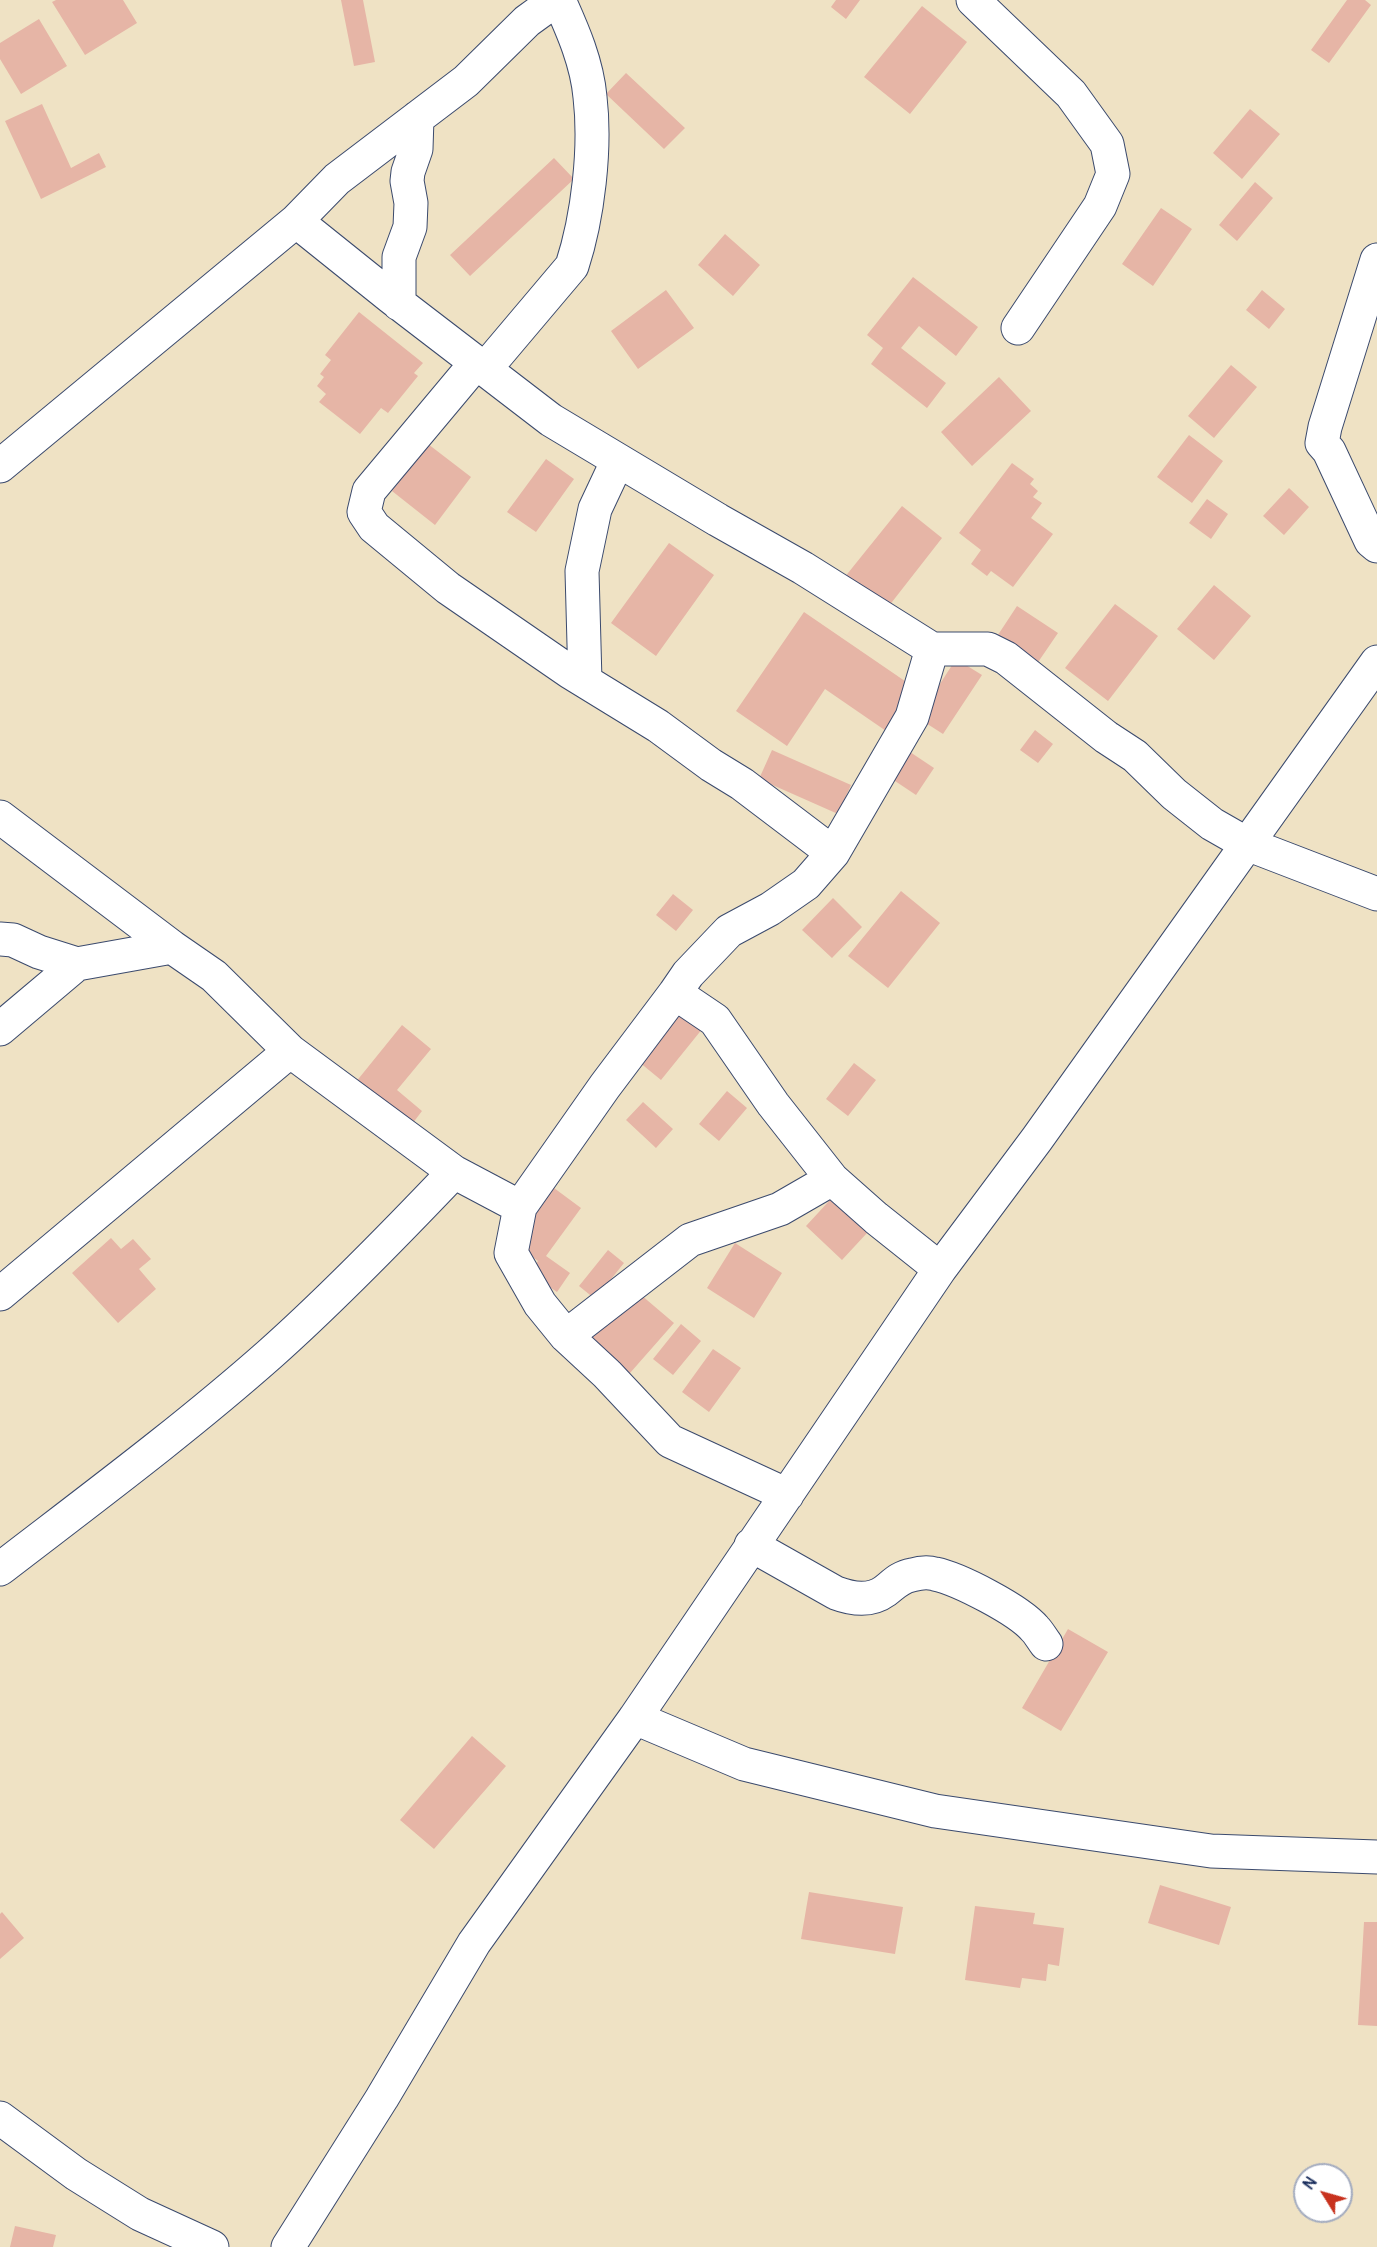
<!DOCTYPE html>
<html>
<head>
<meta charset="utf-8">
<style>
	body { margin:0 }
	#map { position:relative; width:1377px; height:2247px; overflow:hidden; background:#efe2c4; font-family:Pangolin,sans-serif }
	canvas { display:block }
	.north { position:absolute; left:1293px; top:2163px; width:60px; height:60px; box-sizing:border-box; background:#fff; border:2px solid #a4acbf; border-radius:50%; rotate:307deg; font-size:16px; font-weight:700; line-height:24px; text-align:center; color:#1b2f5e }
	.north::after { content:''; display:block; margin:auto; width:21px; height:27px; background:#c8321e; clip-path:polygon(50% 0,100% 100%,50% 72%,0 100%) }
</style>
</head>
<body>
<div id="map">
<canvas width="1377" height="2247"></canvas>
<div class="north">N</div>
</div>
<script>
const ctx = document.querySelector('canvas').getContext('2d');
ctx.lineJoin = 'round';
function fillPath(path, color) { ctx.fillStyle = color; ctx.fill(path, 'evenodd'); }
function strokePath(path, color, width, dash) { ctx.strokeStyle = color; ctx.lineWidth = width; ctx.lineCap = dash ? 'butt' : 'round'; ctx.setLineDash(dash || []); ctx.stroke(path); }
const building = new Path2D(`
	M56,0h67l14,23 -52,32 -33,-53z
	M341,0h22l12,62 -21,4z
	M836,0h24l-14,19 -15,-12z
	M1347,0h18l6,5 -42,58 -18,-13z
	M922,6l45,36 -57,72 -46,-37z
	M39,19l28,47 -46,28 -21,-35v-16z
	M626,73l59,55 -21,21 -58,-55z
	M42,104l29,64 28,-15 7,14 -65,32 -36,-78z
	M1250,109l30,25 -38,45 -29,-26z
	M554,158l20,21 -104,97 -20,-21z
	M1255,182l18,16 -36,43 -18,-16z
	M1161,208l31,21 -39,57 -31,-22z
	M725,234l35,31 -27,31 -35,-31z
	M913,277l65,50 -22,29 -37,-30 -18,22 45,35 -19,25 -56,-44 12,-16 -16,-13z
	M666,290l28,38 -56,41 -27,-38z
	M1262,290l23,19 -16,20 -23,-19z
	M359,312l64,51 -9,10 4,3 -30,37 -7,-5 -21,26 -41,-32 7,-8 -9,-8 7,-9 -4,-3 11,-14 -6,-5z
	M1231,365l26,22 -43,51 -26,-22z
	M999,377l32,34 -59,55 -31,-34z
	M1189,435l34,26 -31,42 -35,-26z
	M428,444l43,33 -36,48 -43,-34z
	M546,459l28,20 -38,53 -29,-20z
	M1012,463l22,16 -4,5 8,7 -5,6 9,6 -11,15 22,16 -40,53 -22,-16 -4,5 -16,-12 10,-14 -22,-17z
	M1289,488l20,19 -25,28 -21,-19z
	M1207,499l21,15 -17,25 -22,-16z
	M902,506l40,32 -57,73 -41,-33z
	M669,543l45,32 -58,81 -45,-33z
	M1214,585l37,31 -37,44 -37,-31z
	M1115,604l43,32 -50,65 -43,-33z
	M1017,606l41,27 -26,38 -40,-27z
	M804,612l114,78 -29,43 -64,-44 -38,57 -51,-35z
	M956,659l26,16 -39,59 -25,-16z
	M1035,730l18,14 -15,19 -18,-13z
	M901,746l33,22 -18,27 -33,-22z
	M772,750l79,35 -13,29 -79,-35z
	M901,891l39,32 -52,65 -40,-32z
	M673,894l20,16 -17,21 -20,-16z
	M833,898l29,29 -30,31 -30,-28z
	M676,1006l27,22 -42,52 -28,-23z
	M402,1025l29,24 -34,41 25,21 -16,21 -55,-44z
	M854,1063l22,17 -28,36 -22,-17z
	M727,1091l20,17 -28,33 -20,-17z
	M643,1102l30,27 -17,19 -30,-28z
	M554,1188l27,20 -35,48 24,17 -13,19 -28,-19 9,-12 -23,-17z
	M830,1200l37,33 -25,27 -36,-34z
	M111,1238l10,11 12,-10 18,20 -12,10 17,20 -38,34 -46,-50z
	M735,1243l47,30 -28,45 -47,-30z
	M608,1250l16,13 -29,36 -16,-13z
	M634,1289l40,34 -51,58 -33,-41z
	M681,1324l20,17 -28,34 -20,-16z
	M713,1349l28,19 -32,44 -27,-20z
	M1068,1629l40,23 -47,79 -39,-23z
	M472,1736l34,30 -72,83 -34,-29z
	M1160,1885l71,22 -12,38 -71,-22z
	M809,1892l94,15 -8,47 -94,-15z
	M975,1906l60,7 -2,11 31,4 -5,38 -11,-2 -2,17 -24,-3 -2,10 -55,-8z
	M2,1912l22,26 -24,21v-45z
	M1364,1922h13v104l-19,-1z
	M15,2226l41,9 -3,12h-43z`);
const minor = new Path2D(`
	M973,0l98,94 36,50 6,30 -13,32 -82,122
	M296,221l96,77 159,122 167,100 85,48 129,81h56l18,9 100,79 29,19 39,38 38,30 35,20 130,50
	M1377,260l-52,167 -3,16 7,8 42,90 6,5
	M399,304v-47l11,-30 1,-24 -4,-22 1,-9 8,-23 1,-31
	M476,363l-107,128 -5,21 10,15 74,61 122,84 88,54 53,39 31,19 91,69
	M485,369l87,-103c16,-49 24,-118 18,-169 -3,-34 -17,-66 -31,-97
	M0,466l296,-245 41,-42 129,-98 61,-60 29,-21
	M932,649l-20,68 -79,136 -27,31 -36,25 -41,22 -41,43 -13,19 40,27 58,84 59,75 44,39 64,51
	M585,681l-3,-110 13,-62 23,-49
	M0,817l172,130 42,29 76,75 164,121 66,35
	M0,939l13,1 26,12 38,12 95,-17
	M675,993l-70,93 -85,121 -9,46 29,51 26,32 41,38 63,67 117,54
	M0,1029l77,-65
	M0,1294l290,-243
	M566,1336l124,-96 90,-31 52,-30
	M751,1545l85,48c16,6 34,9 49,-2 9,-7 15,-14 27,-16 7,-2 16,-3 23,-1 24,5 84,36 100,55 4,4 7,10 11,15
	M0,1569c91,-70 184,-139 270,-215 64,-57 125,-120 184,-182
	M635,1718l109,46 191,47 276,40 166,6
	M0,2118l76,56 64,40 72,33
	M288,2247l94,-149 92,-155 161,-225 305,-449 97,-130 340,-477`);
fillPath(building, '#e6b5a6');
strokePath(minor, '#3b4a6d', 35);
strokePath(minor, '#fff', 33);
</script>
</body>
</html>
